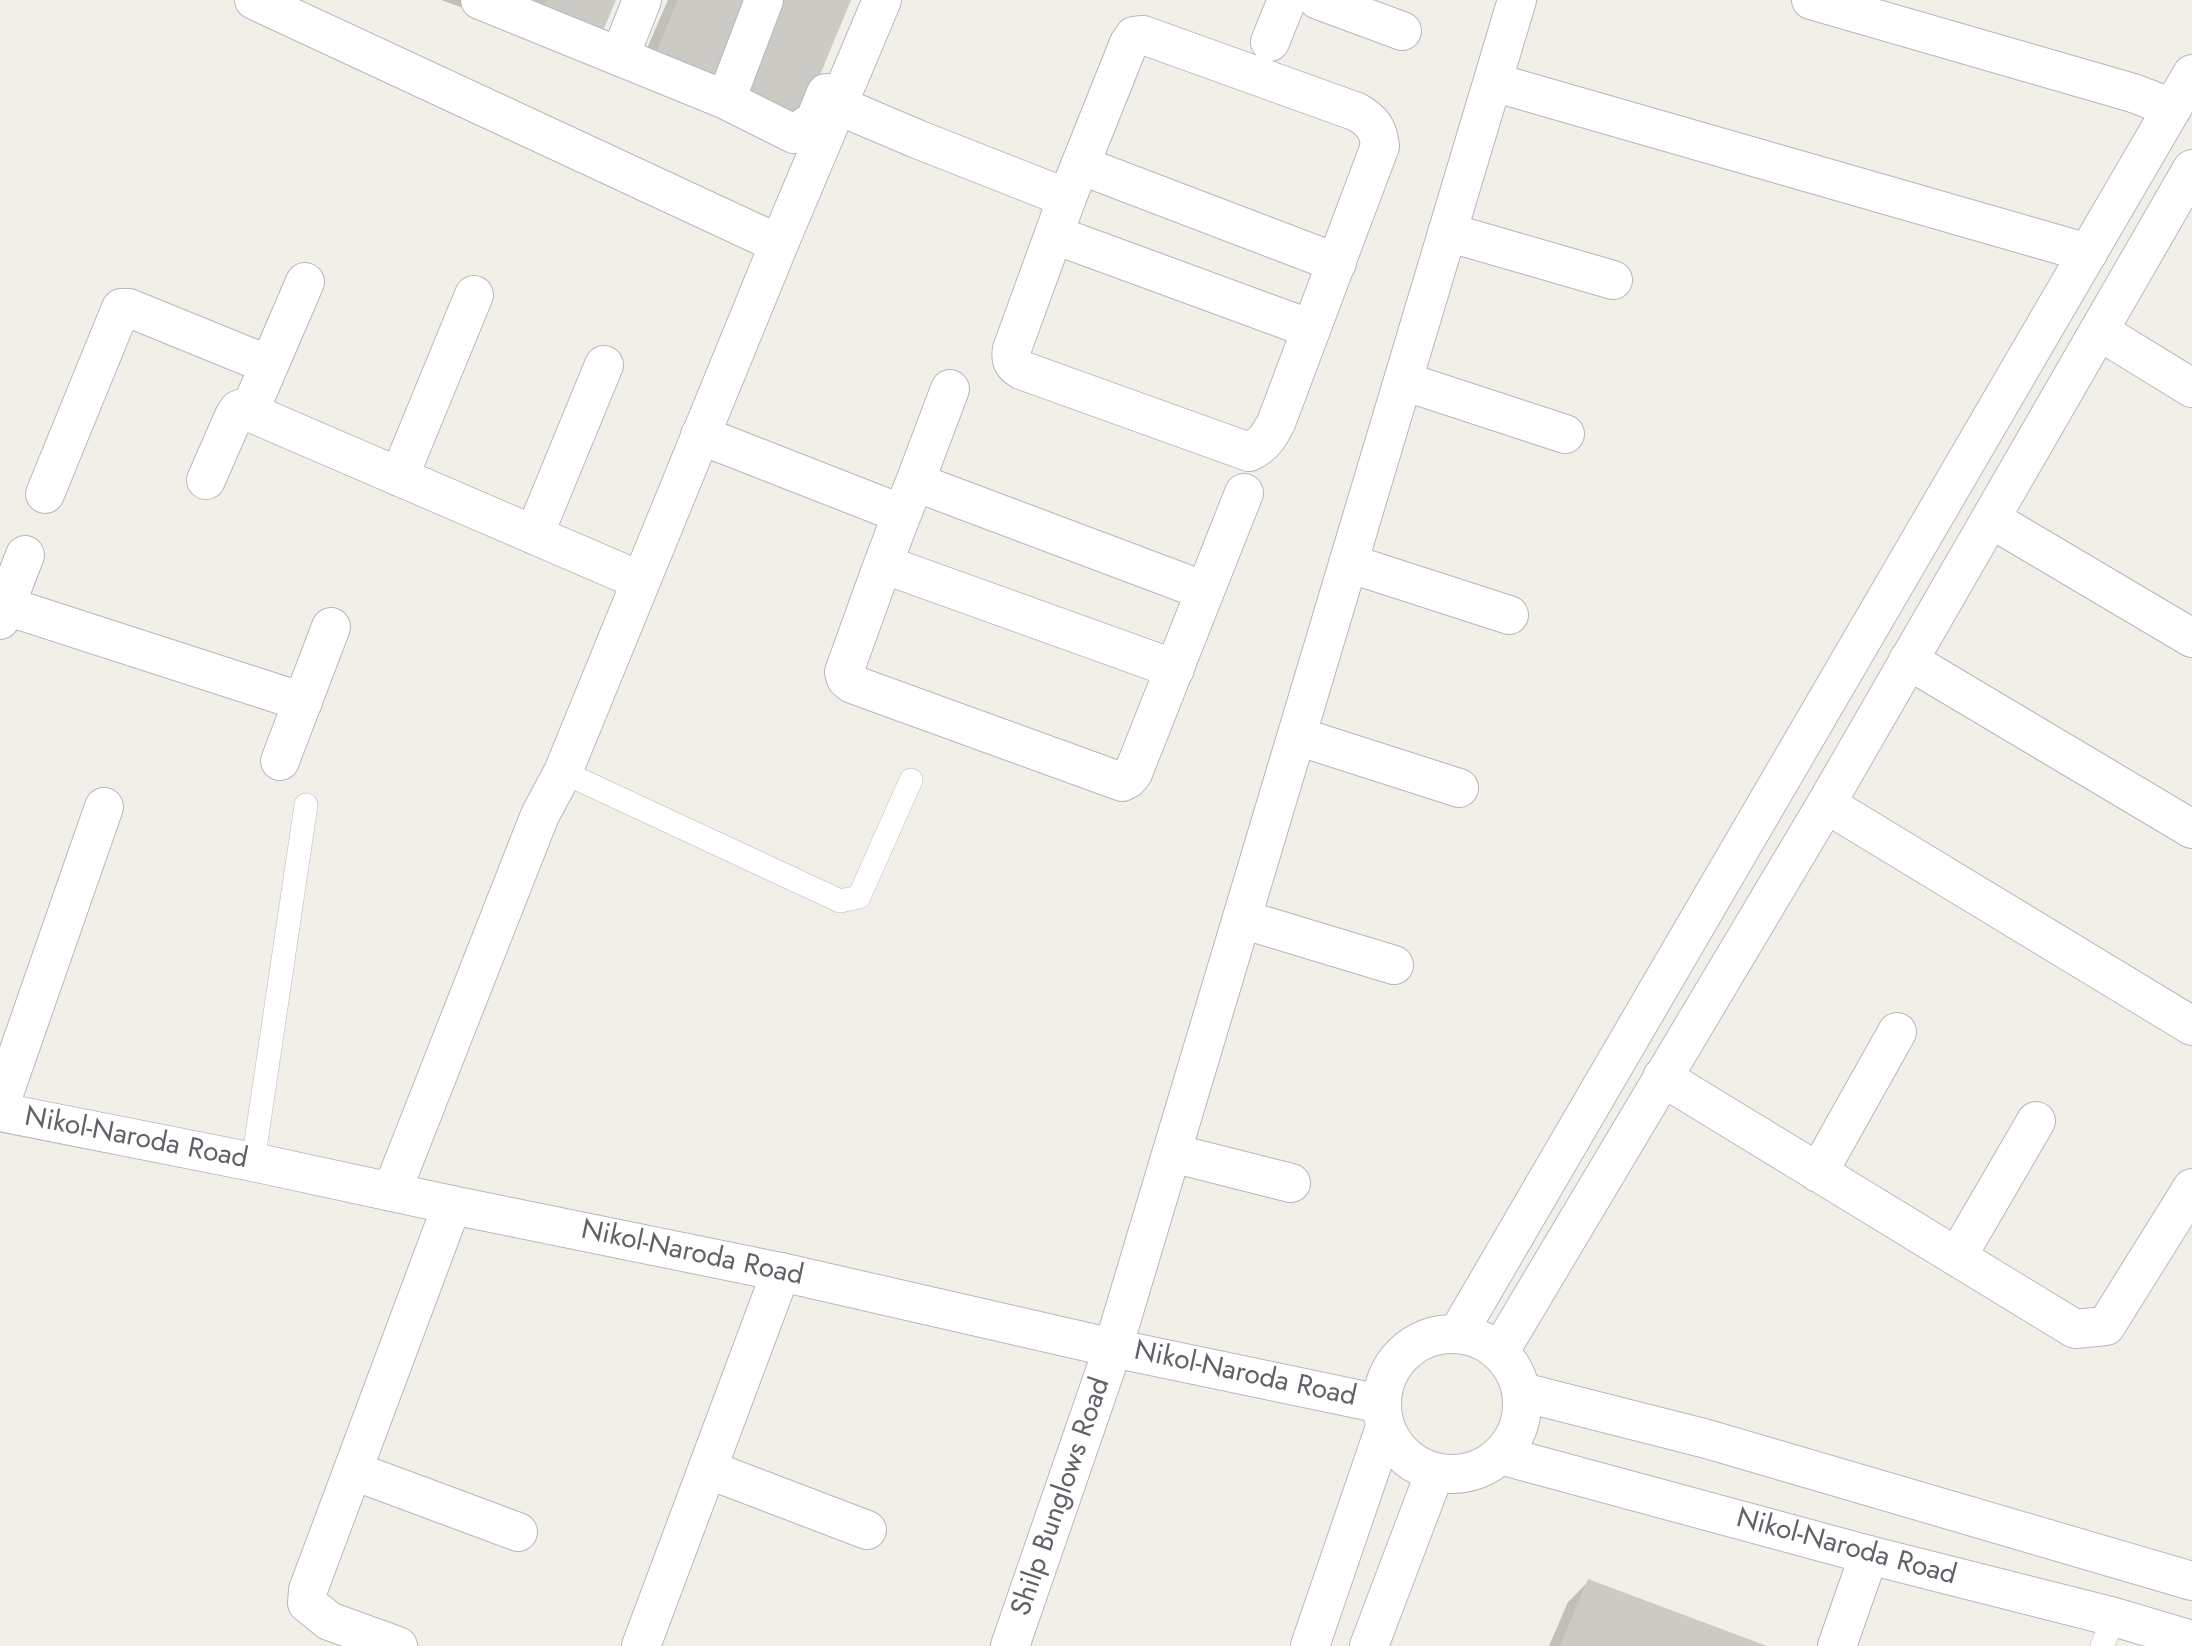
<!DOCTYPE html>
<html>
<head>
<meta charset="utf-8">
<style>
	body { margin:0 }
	canvas { display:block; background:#f1efe8 }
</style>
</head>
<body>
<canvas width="2192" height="1646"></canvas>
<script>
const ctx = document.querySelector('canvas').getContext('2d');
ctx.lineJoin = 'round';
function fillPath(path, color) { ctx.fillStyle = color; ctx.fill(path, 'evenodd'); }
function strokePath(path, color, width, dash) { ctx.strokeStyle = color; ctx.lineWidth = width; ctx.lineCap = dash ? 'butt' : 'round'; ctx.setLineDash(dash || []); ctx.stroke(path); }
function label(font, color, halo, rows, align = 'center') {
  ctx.font = font + ' Jost,sans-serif'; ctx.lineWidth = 5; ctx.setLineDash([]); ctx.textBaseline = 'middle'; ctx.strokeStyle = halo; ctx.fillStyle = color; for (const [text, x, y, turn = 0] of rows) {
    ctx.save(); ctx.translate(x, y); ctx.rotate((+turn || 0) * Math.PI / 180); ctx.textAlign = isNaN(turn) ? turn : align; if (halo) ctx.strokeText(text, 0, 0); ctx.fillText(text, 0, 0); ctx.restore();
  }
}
const shadow = new Path2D(`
	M441,0h80l-21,21z
	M535,0h79l-93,32z
	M668,0h79l-113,78z
	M1589,1581l174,65h-214l19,-44z`);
const building = new Path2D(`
	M546,0h70l-14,33 -61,-22z
	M678,0h71l-33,79 -62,-22z
	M782,0h69l-48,116 -61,-22z
	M1588,1579l179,67h-207z`);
const lane = new Path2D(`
	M563,772l277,129 19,-4 52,-117
	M253,1162l53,-357
	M2102,1646l12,-29`);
const street = new Path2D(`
	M254,0l525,244
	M480,0l246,100 68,34 21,-14 11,-27
	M1318,0l84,31
	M1811,0l322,93 39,15
	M1270,42l17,-42
	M620,56l22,-56
	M1493,82l595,171
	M726,100l38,-100
	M837,105l80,34 150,59 -55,151c-2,11 0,15 9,21l228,82c14,-6 20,-16 27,-29l104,-277c-2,-18 -8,-25 -23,-34l-214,-77 -9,1 -5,7 -62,155
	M1080,165l257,98
	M1447,232l166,48
	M1055,235l256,94
	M305,282l-56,130 392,169
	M2099,331l93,57
	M1403,381l162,53
	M700,435l202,79 -19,50 292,105
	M399,477l75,-182
	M206,480l28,-64 4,-6 5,-2 6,4
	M915,482l35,-93
	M45,494l76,-186h8l140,57
	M902,514l13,-32 290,109
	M1991,519l201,119
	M534,535l70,-170
	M1348,563l161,52
	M883,564l-39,108 2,7 6,5 270,98 6,-3 5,-6 111,-280
	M0,604l303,98
	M0,620l25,-65
	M1908,660l284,169
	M1297,736l162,52
	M280,761l51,-134
	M1826,804l366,222
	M1242,919l152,46
	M1662,1077l413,252 31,-3 86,-138
	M0,1105l104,-298
	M1172,1153l119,30
	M1818,1173l79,-141
	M392,1191l148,-376 23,-43 216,-528 103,-244
	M1957,1257l79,-136
	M707,1469l160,61
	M354,1471l164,61
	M398,1646l-69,-25 -22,-18 1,-13 144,-385
	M641,1646l140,-374
	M1010,1646l103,-298 404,-1348
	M1837,1646l32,-91`);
const secondary = new Path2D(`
	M0,1112l253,50 199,43 329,67 332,76 268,56
	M1458,1333l734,-1259
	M1382 1404a70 70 0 1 1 140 0a70 70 0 1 1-140 0Z
	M1500,1351l326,-547 366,-635
	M1522,1392l185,47 485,142
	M1500,1455l369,100 245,62 78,23
	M1310,1646l75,-219
	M1369,1646l66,-174`);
const streetNames = [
	["Nikol-Naroda Road",136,1139,11],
	["Nikol-Naroda Road",692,1254,12],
	["Nikol-Naroda Road",1245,1375,12],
	["Shilp Bunglows Road",1062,1497,-71],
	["Nikol-Naroda Road",1846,1548,15]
];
fillPath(shadow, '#0003');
fillPath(building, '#cccac5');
strokePath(lane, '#b5b8bc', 24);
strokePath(street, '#b5b8bc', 40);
strokePath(secondary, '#b6babf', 40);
strokePath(lane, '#fff', 23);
strokePath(street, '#fff', 38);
strokePath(secondary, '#fff', 38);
label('28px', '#5f6368', '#fff', streetNames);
</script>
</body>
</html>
